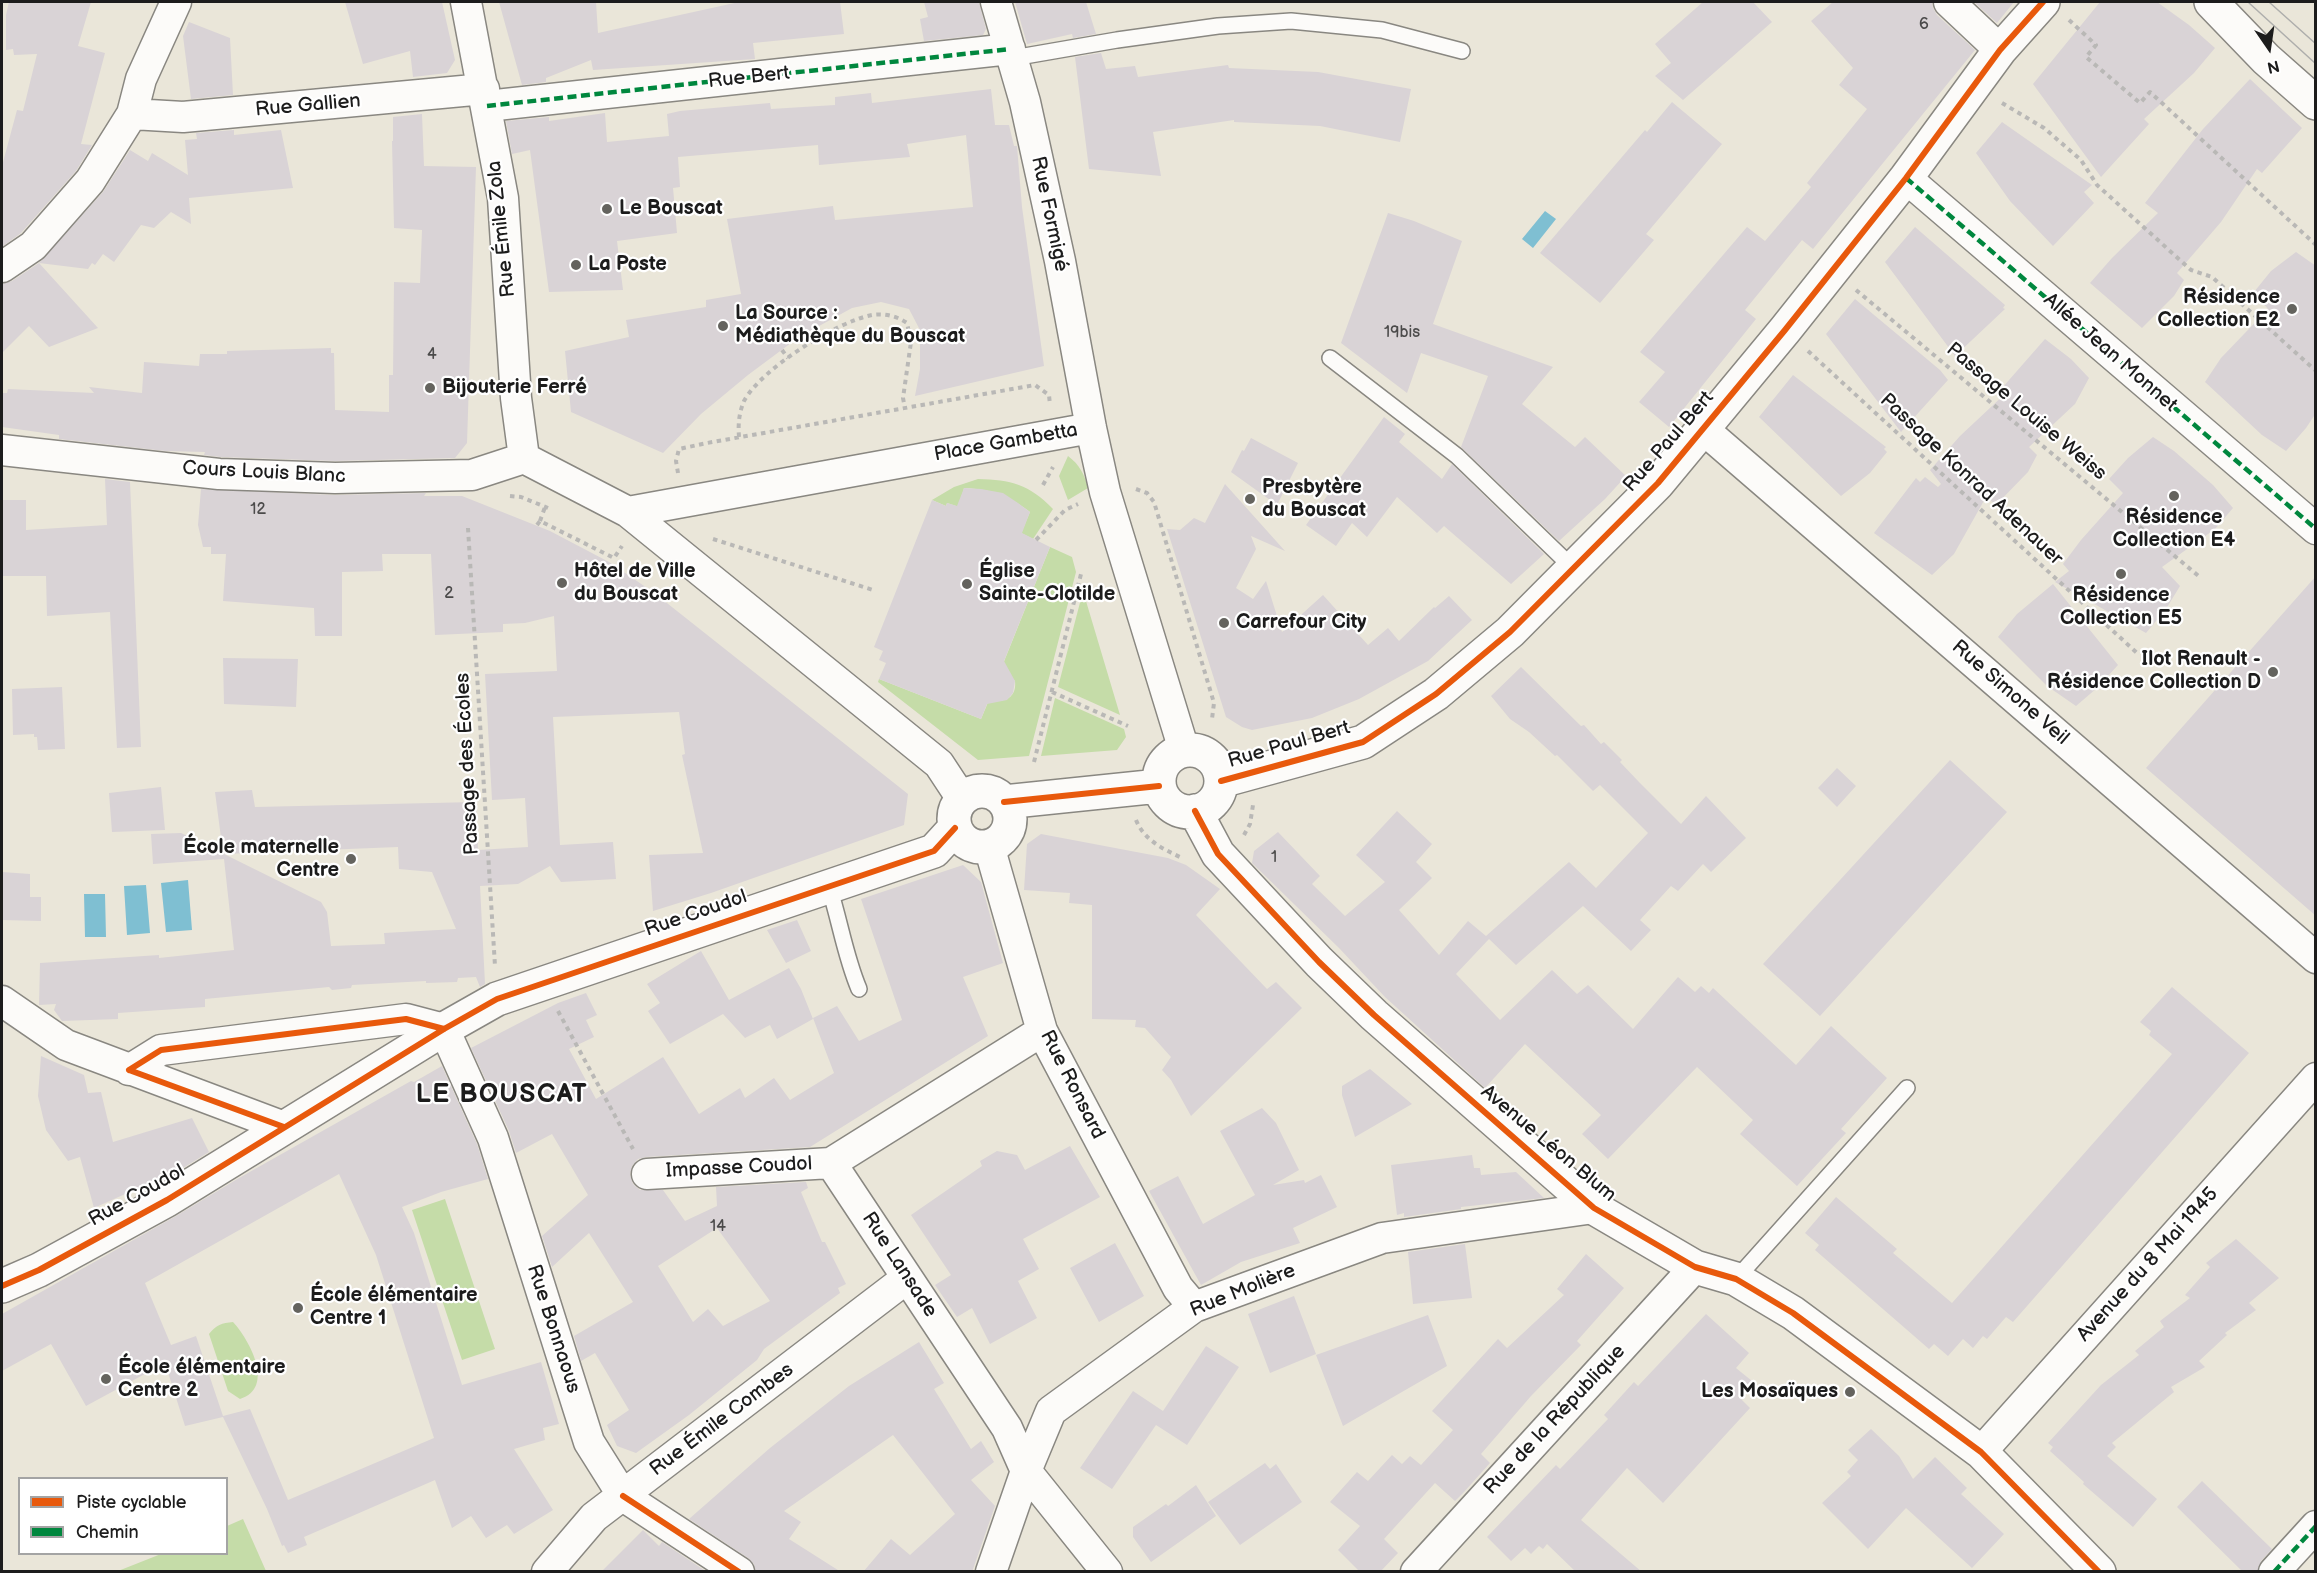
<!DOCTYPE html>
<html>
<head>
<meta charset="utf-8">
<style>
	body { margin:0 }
	#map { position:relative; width:2317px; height:1573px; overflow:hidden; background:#eae6d9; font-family:"Balsamiq Sans",sans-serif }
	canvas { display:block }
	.frame { position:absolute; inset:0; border:3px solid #1c1c1c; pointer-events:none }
	.legend { position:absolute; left:18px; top:1477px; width:210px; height:78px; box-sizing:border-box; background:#fff; border:2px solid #a4a4a4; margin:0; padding:8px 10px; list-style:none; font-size:18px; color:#1c1c1c }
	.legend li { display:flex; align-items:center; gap:12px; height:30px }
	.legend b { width:30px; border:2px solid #a4a4a4 }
	.north { position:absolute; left:2239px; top:18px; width:60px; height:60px; -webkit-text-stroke:4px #fff; paint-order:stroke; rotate:167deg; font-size:16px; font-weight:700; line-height:24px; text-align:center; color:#1c1c1c }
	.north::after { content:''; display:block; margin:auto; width:21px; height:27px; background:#1c1c1c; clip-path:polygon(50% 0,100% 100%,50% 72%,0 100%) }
</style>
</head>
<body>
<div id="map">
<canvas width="2317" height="1573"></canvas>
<div class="frame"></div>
<ul class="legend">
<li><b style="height:8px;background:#e8590c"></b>Piste cyclable</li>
<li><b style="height:8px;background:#00873e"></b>Chemin</li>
</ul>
<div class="north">N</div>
</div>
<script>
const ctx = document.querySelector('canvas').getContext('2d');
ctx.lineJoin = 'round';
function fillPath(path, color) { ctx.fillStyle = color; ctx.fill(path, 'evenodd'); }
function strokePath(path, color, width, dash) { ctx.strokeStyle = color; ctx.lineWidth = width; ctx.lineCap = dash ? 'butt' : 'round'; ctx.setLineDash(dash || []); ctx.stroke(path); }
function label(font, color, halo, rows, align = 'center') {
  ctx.font = font + ' "Balsamiq Sans",sans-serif'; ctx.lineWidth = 4.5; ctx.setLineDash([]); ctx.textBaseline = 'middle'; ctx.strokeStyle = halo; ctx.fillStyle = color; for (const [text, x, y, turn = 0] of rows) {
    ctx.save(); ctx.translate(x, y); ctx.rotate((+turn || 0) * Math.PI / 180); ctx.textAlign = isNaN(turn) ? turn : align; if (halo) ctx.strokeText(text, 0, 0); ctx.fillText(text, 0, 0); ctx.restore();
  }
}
const green = new Path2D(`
	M1068,456c12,9 16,18 20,32l-20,12 -9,-24z
	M978,479c33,1 51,5 75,30l-20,30 -12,-6 9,-21c-21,-16 -39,-23 -66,-24l-5,19 -12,-4 -1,3 -14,-6 22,-13z
	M1050,547l22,10 4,15 -47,184 -51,4 -100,-78 1,-3 102,40 8,-19c14,3 28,-1 26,-19l-14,-12z
	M1083,591l37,124 -62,-28z
	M1055,698l69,31 2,8 -9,13 -76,6z
	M445,1199l50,150 -33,11 -50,-150z
	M233,1322c16,17 43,66 7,77l-12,-8 -19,-57c7,-9 13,-11 24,-12z
	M243,1519l23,52h-148l43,-17h65l1,-28z`);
const water = new Path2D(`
	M1545,211l11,8 -23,29 -11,-9z
	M188,880l4,50 -26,2 -5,-49z
	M146,885l4,48 -23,2 -3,-49z
	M84,894h21l1,43h-21z`);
const building = new Path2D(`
	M9,2h82l-13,44 27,7 -24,91 11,1 -16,26 -55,62 -19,14v-81l15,-56 6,1 14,-57 -23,1 -1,-6 -7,1v-35z
	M345,2h97l13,58 -8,13 -34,4 -3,-26 -47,13z
	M499,2h97l2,31 141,-31h101l4,32 -91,9 2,16 -162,11 -2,-10 -45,18v4l-24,3z
	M924,2h55l7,27 -3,6 -59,6 -4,-22 8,-2z
	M1015,2h71l10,32 -23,4 -1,-4 -45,10z
	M1703,2h50l19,20 -89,78 -28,-24 16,-13 -16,-19z
	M1833,2h99l1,6 4,7 38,35 -162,199 -11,-9 -57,70 11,9 -87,108 -30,-25 26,-30 -25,-20 107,-125 18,14 46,-54 -4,-4 60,-74 -28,-24 14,-17 -42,-47z
	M1974,2h40l-17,21z
	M2100,2h57l32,23 26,23 -21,25 -50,46 5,5 -48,53 -68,-93z
	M189,22l41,16 3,57 -42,4 -8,-63z
	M1101,53l5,16 29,-3 3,11 90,-12 1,3 89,4 93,17 -11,53 -80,-16 -86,-4v-2l-81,12 8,44 -72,-7 -14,-112z
	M2250,79l52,49 -40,45 -5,-4 -36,53 -44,51 7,7 -10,16 -32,32 -52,-45 22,-25 46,-45 -13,-10 58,-74z
	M991,89l4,36h14l5,21h3l5,61 22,159 -129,30 5,-27v-39l-11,-21 -28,-7 -29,6 -53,29 -51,38 -47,39 -38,39 -92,-41 -6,-61 64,-14 -3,-17 80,-13v-7l35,-6 -14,-75 106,-13 2,14 138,-13 -7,-72 -59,9 3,13 -91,8 -1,-20 -140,12 2,30 -7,1 4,45 -60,8 6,49 -74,2 -19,-142 -18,4 -6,-33 43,-4v4l56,-8 2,29 62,-6 -2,-22 13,-3 90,-8 1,6 64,-4v-8l36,-4 1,10z
	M1672,102l50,42 -76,90 8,6 -54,63 -60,-50 105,-123 2,2z
	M422,114l2,52 52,1 -9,276 -12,15 -120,3 -115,-4 -16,-2 1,-3 -40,-1 -106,-12v-4l-57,-8v-34h5l1,-4 86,4 -5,-6 53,6 2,-31 55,4 1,-12h27v-3l104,-3v5h3l1,57 54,2v-37h4l1,-93 26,1 2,-53 -28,-2 -2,-87h1v-24z
	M2002,122l90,63 -8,7 10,11 -41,43 -43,-45 -34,-48z
	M234,130v5l47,-5 12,58 -104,10 2,26 -20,-12 -17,16 -13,-3 -27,37 -11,-8 -8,11 -3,-2 -4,6 -49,-6 64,-71 27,-42 18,11 4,-8 36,22 -3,-35 12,-1 -1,-6z
	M1388,213l26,8 48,20 -29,83 120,43 -31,37 53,43 10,-10 41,39 -21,23 -46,42 -98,-94 27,-71 -67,-23 -14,40 -66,-50z
	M1915,227l90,78 -2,3 2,1 -50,47 -70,-94z
	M2296,252l20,14v147l-10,15 -20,23 -24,-16 -57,-53 16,-24 47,-49 -14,-17 17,-21z
	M39,263l59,65 -49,19 -20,-21 -27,27v-69l10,-3z
	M1855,299l85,71 8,10 -47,52 -75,-98z
	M2045,339l26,20 18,19 -14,26 -46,43 8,8 -9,17 -32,33 -10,-8 -32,57 -22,21 -58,-42 42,-55 4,4 5,-5 13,10 3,-3 -11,-14 30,-34 47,-44 -5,-4z
	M1793,375l93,72 -2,2 3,3 -17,21 -29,23 -82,-79z
	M1384,417l21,17 -6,8 43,37 10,-15 92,90 -33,30 -67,-58 -7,7 -40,-36 -30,40 -15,-14 -16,23 -30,-21z
	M2153,437l21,14 39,34 20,23 -18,21 -53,38 18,19 -14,23 -20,24 -91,-51 14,-11 -6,-7 18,-24 42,-47 -14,-14 19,-21z
	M1251,438l47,25 -21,42 -46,-33 11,-22 2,1z
	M105,479l25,3 11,265 -24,1 -7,-136 -63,4 -1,-40h-44v-76h24v30l81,-5z
	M1225,484l60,67 -34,-15 5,13 -20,39 17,11 13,-18 16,51 41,-37 45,50 20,-17 11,13 35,-34 1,1 14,-12 23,24 -44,41 -69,38 -47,19 -60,12 -10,-3 -16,-10 -59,-188 13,1 14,-12 11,5z
	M964,488l17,1 22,4 15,10 12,9 -8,21 28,14 -46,114 11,20 -2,12 -6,7 -20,4 -6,15 -102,-40 7,-16 -7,-3 4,-9 -9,-4 58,-147 14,6 1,-3 10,3z
	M201,489l133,6 92,-2 -2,3h38l88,35 59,31 44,30 255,202 -4,31 -193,68 -58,18 -4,-56 54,-2 -21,-98 3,-1 -6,-42 -126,5 7,128 53,-3 3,37 -55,3 -11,-16 -32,18 -38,2 5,98 -5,3 -4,-10 -18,1 -1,4 -31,1v-2l-74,4 -1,3 -19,2 -3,-3 -124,12v8l-87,6v6l-56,2 -8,-11 2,-6 -17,1 1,-42 119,-8v3l75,-8 -10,-91 -71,5 -2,-30 30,-1 42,20 -8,-61 37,-2 3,17 221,-5 2,48 50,-3 -3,-49 -33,2 -7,-126 72,-3 -3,-55 -29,7 -22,1v8l-68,3 -4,-81h-49l1,17 -41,1v64h-27l-1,-28 -91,-7 3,-47h-15v-7h-8l-5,-22zM398,847l1,22 33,3 24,57 -72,4 1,11 -54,2 -4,-34 -6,-10 -97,-48z
	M2316,576v340l-170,-148z
	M2053,584l65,81 -21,23 -21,18 -29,-20 -49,-49 19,-23z
	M223,658l75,1 -2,48 -72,-3z
	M1521,667l60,59 3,-1 17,19 3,-2 18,18 -2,2 19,20 42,42 25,-28 40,42 -35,34 -8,-8 -25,27 -7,-5 -31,34 11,10 -20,21 -48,-45 -67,59 -27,-26 -33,35 44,46 52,-50 25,24 11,-9 45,44 45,-52 17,15 6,-6 8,7 4,-5 83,77 35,-39 56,52 -46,51 5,4 -49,53 -57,-52 13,-14 -56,-53 -89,92 -26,-25 19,-19 -76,-71 -40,44 -100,-91 -46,-49 -87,-85 2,-12 24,-19 42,44 -8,8 33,32 40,-34 -29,-27 41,-44 35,33 -16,18 16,16 -33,32 40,45 29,-34 18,15 83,-74 27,26 52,-55 -48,-48 -7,6 -36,-36 -2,1 -26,-24 -19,-13 -19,-23z
	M62,687l3,62 -27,1 -1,-13h-3v-3l-21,1 -1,-46z
	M1950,760l57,52 -187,204 -57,-52z
	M1837,768l19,18 -19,21 -19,-19z
	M161,787l4,43 -53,2 -3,-39z
	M1041,834l127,24 18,7 34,24 -24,26 71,74 9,-7 26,26 -111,108 -20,-36 -9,-10 9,-13 -26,-29 -10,-1 1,-7 -44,-1v-114l-23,-2 1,-10 -46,-3 3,-46z
	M963,865l18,17 22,81 -40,14 25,59 -178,111 -164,10 -8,2 -6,7 -2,8 3,10 7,6h23l22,31 32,-15 -1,-19 90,-5 2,6 -7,4 21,50h3l21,42 -8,4 2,5 -76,56 -7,11 -68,55 -53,38 -19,-7 -10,-21 22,-15 -34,-57 -14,8 -7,-25 59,-34 -44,-69 -37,34 -10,-31 46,-41 -36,-61 -36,19 -7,-22 -38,-83 87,-45 28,-10 11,22 -11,5 8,17 -25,12 27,50 67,-42 36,57 41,-26 5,10 29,-20 16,22 44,-27 -21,-55 24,-12 22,35 43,-21 -41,-121zM717,1228l53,73 -47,25 -15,-17 -15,13 -35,-56z
	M2,872l28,2v23h11v24l-39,-1z
	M797,920l14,31 -25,12 -19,-33z
	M701,951l28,49 60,-32 12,21 12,30 -36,20 -7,-14 -25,13 -22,-24 -53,30 -22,-33 12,-8 -13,-19z
	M2172,987l77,66 -236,269 -7,-5 -19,22 -4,-3 -10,12 -10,-9 -15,17 -14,-12 -5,5 -114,-99 4,-5 -14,-12 31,-36 61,52 -4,4 59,50 220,-249 -23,-19 2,-4 -11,-9z
	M41,1056l43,19 4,18 13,-1 12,50 79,-24 17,34 -26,16 -89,40 -14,-51 -12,4 -22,-31 -8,-34z
	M442,1066l35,78 11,35 -47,13 -39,15 12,26 48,152 79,-23 18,62 -16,4 2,12 -31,9 39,61 -39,24 -7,-9 -21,13 -15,-22 -19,12 -17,-48 -131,57 3,8 -19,8 -4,-8 -2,1 -15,-37 -44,-92 -38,9 -20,-63 -79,43 -35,-62 -49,27v-57l174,-98 63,-38 172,-97 3,1zM339,1174l37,81 58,183 -146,62 -38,-91 -27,7 -27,-80 -25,9 -26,-62z
	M1370,1069l42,35 -57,33 -13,-42v-9z
	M1262,1108l14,15 23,47 -26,15 31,-5 1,3 16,-8 16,32 -44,21 7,15 -59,19 -40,23 -52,-94 29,-15 25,48 52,-29 -35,-64z
	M1070,1146l30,51 -77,42 16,30 -21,12 19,37 -47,26 -18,-36 -15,9 -22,-32 16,-10 -40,-60 71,-49 -2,-5 17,-10 20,4 8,15z
	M1472,1155l2,13h6l1,7 35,-3 28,26 -83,9v2l-57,8v-4l-7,2 -6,-50z
	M2236,1239l43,39 -30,25 7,7 -31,23 2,2 -28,26 6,6 -34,20 3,5 -62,51 4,4 -9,9 50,43 -24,28 -50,-43 1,-2 -34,-31 3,-4 -5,-4 53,-58 38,-30 -4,-4 29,-24 -4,-6 30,-23 -5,-3 25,-28 -4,-4z
	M1115,1243l29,53 -45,26 -29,-54z
	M1465,1244l7,54 -59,6 -5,-52z
	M1586,1254l38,34 -47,53 4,4 -50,51 -50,58 9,9 -26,29 -9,9 -20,-18 -51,56 14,14 -18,19h-20l-22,-22 22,-24 -30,-24 27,-30 11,9 24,-26 10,9 8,-8 11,9 32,-35 -21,-19 66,-72 9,9 57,-53 -7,-6z
	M1294,1296l22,58 -46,19 -22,-59z
	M1706,1314l43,39 -13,15 16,13 -14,15 12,12 -87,95 -36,-35 -46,52 61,52h-66l-29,-28 -4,5 -4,-3 -8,8 -6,-6 -14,13 -24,-24 69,-72 4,4 48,-50 -4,-4 30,-33 4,4z
	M1428,1315l19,51 -104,60 -27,-71z
	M919,1342l25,41 -10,6 37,60 10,-8 13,21 -23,18 24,26 -23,66h-109l28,-33 19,16 45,-41 -62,-79 -109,76 17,11 -12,17 52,33h-85l-2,-8 -6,-6 -59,-39 81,-71 79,-62z
	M1206,1346l33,21 -52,78 -31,-20 -44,64 -32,-21 53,-77 30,20z
	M1871,1429l28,27 14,23 22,-22 32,31 -6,6 43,40 -32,34 -66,-60 -38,41 -46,-46 29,-27 -4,-4 11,-12 -10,-10z
	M1265,1463l5,6 6,-5 26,38 -62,43 -32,-43z
	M2202,1481l70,68 -11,12 -4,11h-14l-66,-65z
	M1196,1485l20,31 -65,46 -18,-25v-10l33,-23 2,2z
	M643,1530l16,16 3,-4 45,30h-106z`);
const path = new Path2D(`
	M2069,20l27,25 -10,12 54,46 10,-11 166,153
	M2002,103l42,25 37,32 16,25 94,85 21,7 104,94
	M1856,290l345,288
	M782,350l6,8
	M1808,351l329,302
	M739,437c-1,-13 0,-24 5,-36 17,-32 92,-79 128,-86 12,-2 25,1 35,8l4,19 -8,56 2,10
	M678,473l-2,-12 3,-12 28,-6 328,-58 14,10 1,10
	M1043,485l10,-18
	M1136,489l11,4 7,9 60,201 -2,16
	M510,496l11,1 27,11
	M540,521l5,-14
	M537,525l3,-4 74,37 8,-12
	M468,528l27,438
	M713,539l160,51
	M1036,540l29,-30 13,-6
	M1052,692l76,34
	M1034,762l48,-192
	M1136,820c8,20 27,29 46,38
	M1244,835l6,-11 3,-19
	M558,1011l75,138`);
const lane = new Path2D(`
	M1013,58l104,-18 101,-14 73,-5 91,9 80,21
	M1330,358l127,98 117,113
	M829,887c11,34 16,69 30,102
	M1736,1279l171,-191`);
const street = new Path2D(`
	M466,2l37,196 13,200 8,60
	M996,2l29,100 35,159 31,167 14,64 79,258
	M1949,2l51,48
	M487,106l523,-57
	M132,114l51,3 301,-28
	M1906,178l410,351
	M2,267l31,-21 57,-65 42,-67 9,-35 35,-77
	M1703,429l613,529
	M2,450l217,24 116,4 137,-3 52,-17
	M524,458l104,54 311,252 23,35
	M628,512l463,-84
	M989,846l53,185 136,257 16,19
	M2,1001l64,44 218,82
	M1042,1031l-211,132 176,265 19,43 81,101
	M129,1070l32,-20 245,-31 38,10 49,109 96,304 34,54 116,76
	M647,1174l184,-11
	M1981,1452l335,-374
	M547,1572l47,-55 313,-239
	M991,1572l35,-101 25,-60 143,-104 188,-69 212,-30
	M1416,1572l279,-305
	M2274,1572l42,-46`);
const secondary = new Path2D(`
	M2211,2l55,57 50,44
	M1159 781a31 31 0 1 1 62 0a31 31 0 1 1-62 0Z
	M1221,781l142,-39 73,-48 74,-62 148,-149 127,-153 121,-152 94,-128 43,-48
	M954 819a28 28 0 1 1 56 0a28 28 0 1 1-56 0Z
	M1004,802l155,-16
	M1195,811l23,43 101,108 55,53 220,193 101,59 41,12 57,34 188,139 118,120
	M2,1286l37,-16 128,-70 277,-171 53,-30 437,-148 21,-23`);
const tram = new Path2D(`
	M2248,2l68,62
	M2269,2l47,42`);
const quiet = new Path2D(`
	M487,106l523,-57
	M1906,178l410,351
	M2274,1572l42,-46`);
const cycleway = new Path2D(`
	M1221,781l142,-39 73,-48 74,-62 148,-149 127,-153 121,-152 94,-128 43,-48
	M1004,802l155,-16
	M1195,811l23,43 101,108 55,53 220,193 101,59 41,12 57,34 188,139 118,120
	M129,1070l32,-20 245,-31 38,10
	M129,1070l155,57
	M2,1286l37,-16 128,-70 277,-171 53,-30 437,-148 21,-23
	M623,1496l116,76`);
const markers = [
	[607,209,6,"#64635e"],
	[576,265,6,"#64635e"],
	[2292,309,6,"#64635e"],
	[723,326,6,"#64635e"],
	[430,388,6,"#64635e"],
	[2174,496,6,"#64635e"],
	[1250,499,6,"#64635e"],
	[2121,574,6,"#64635e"],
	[562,583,6,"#64635e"],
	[967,584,6,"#64635e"],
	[1224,623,6,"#64635e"],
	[2273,672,6,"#64635e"],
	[351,859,6,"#64635e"],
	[298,1308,6,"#64635e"],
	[106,1379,6,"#64635e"],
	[1850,1392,6,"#64635e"]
];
const numberNames = [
	["6",1924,25],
	["19bis",1402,333],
	["4",432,355],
	["12",258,510],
	["2",449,594],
	["1",1274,858],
	["14",718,1227]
];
const streetNames = [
	["Rue Bert",749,78,-6],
	["Rue Gallien",308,106,-5],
	["Rue Formigé",1049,214,78],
	["Rue Émile Zola",502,229,-96],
	["Allée Jean Monnet",2110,353,41],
	["Passage Louise Weiss",2026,412,40],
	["Rue Paul Bert",1669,442,-49],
	["Place Gambetta",1006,443,-10],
	["Cours Louis Blanc",264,473,3],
	["Passage Konrad Adenauer",1971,480,43],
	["Rue Simone Veil",2010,693,41],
	["Rue Paul Bert",1289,745,-16],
	["Passage des Écoles",468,764,-93],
	["Rue Coudol",696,914,-19],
	["Rue Ronsard",1072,1085,63],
	["Avenue Léon Blum",1548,1144,40],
	["Impasse Coudol",739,1168,-3],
	["Rue Coudol",137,1196,-29],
	["Rue Lansade",899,1265,57],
	["Avenue du 8 Mai 1945",2148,1265,-48],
	["Rue Molière",1243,1291,-22],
	["Rue Bonnaous",553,1329,72],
	["Rue Émile Combes",722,1420,-37],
	["Rue de la République",1555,1420,-47]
];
const poiNames = [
	["Le Bouscat",619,209],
	["La Poste",588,265],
	["Résidence",2280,298,"right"],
	["Collection E2",2280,321,"right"],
	["La Source :",735,314],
	["Médiathèque du Bouscat",735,337],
	["Bijouterie Ferré",442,388],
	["Presbytère",1262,488],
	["du Bouscat",1262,511],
	["Résidence",2174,518,"center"],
	["Collection E4",2174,541,"center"],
	["Hôtel de Ville",574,572],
	["du Bouscat",574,595],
	["Église",979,572],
	["Sainte-Clotilde",979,595],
	["Résidence",2121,596,"center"],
	["Collection E5",2121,619,"center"],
	["Carrefour City",1236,623],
	["Ilot Renault -",2261,660,"right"],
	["Résidence Collection D",2261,683,"right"],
	["École maternelle",339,848,"right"],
	["Centre",339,871,"right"],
	["École élémentaire",310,1296],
	["Centre 1",310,1319],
	["École élémentaire",118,1368],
	["Centre 2",118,1391],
	["Les Mosaïques",1838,1392,"right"]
];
const districtNames = [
	["LE BOUSCAT",502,1095]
];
fillPath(green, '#c5dca8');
fillPath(water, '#7fbfd2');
fillPath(building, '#d9d3d6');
strokePath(lane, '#898781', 18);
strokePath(street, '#898781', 33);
strokePath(secondary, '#898781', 36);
strokePath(path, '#b9b8b6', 4, [4.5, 4.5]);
strokePath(lane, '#fcfbf9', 15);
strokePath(street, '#fcfbf9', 30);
strokePath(secondary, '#fcfbf9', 33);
strokePath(tram, '#aeaeac', 1.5);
strokePath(quiet, '#00873e', 4.5, [9, 4.5]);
strokePath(cycleway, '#e8590c', 6);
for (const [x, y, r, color] of markers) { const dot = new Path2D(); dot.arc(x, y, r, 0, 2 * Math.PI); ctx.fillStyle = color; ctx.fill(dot); strokePath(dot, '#fff', 2); }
label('16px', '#4b4a4a', null, numberNames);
label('20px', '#1c1c1c', '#fff', streetNames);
label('bold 20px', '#1c1c1c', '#fff', poiNames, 'left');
ctx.letterSpacing = '1.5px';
label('bold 26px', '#1c1c1c', '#fff', districtNames);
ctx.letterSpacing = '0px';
</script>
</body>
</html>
